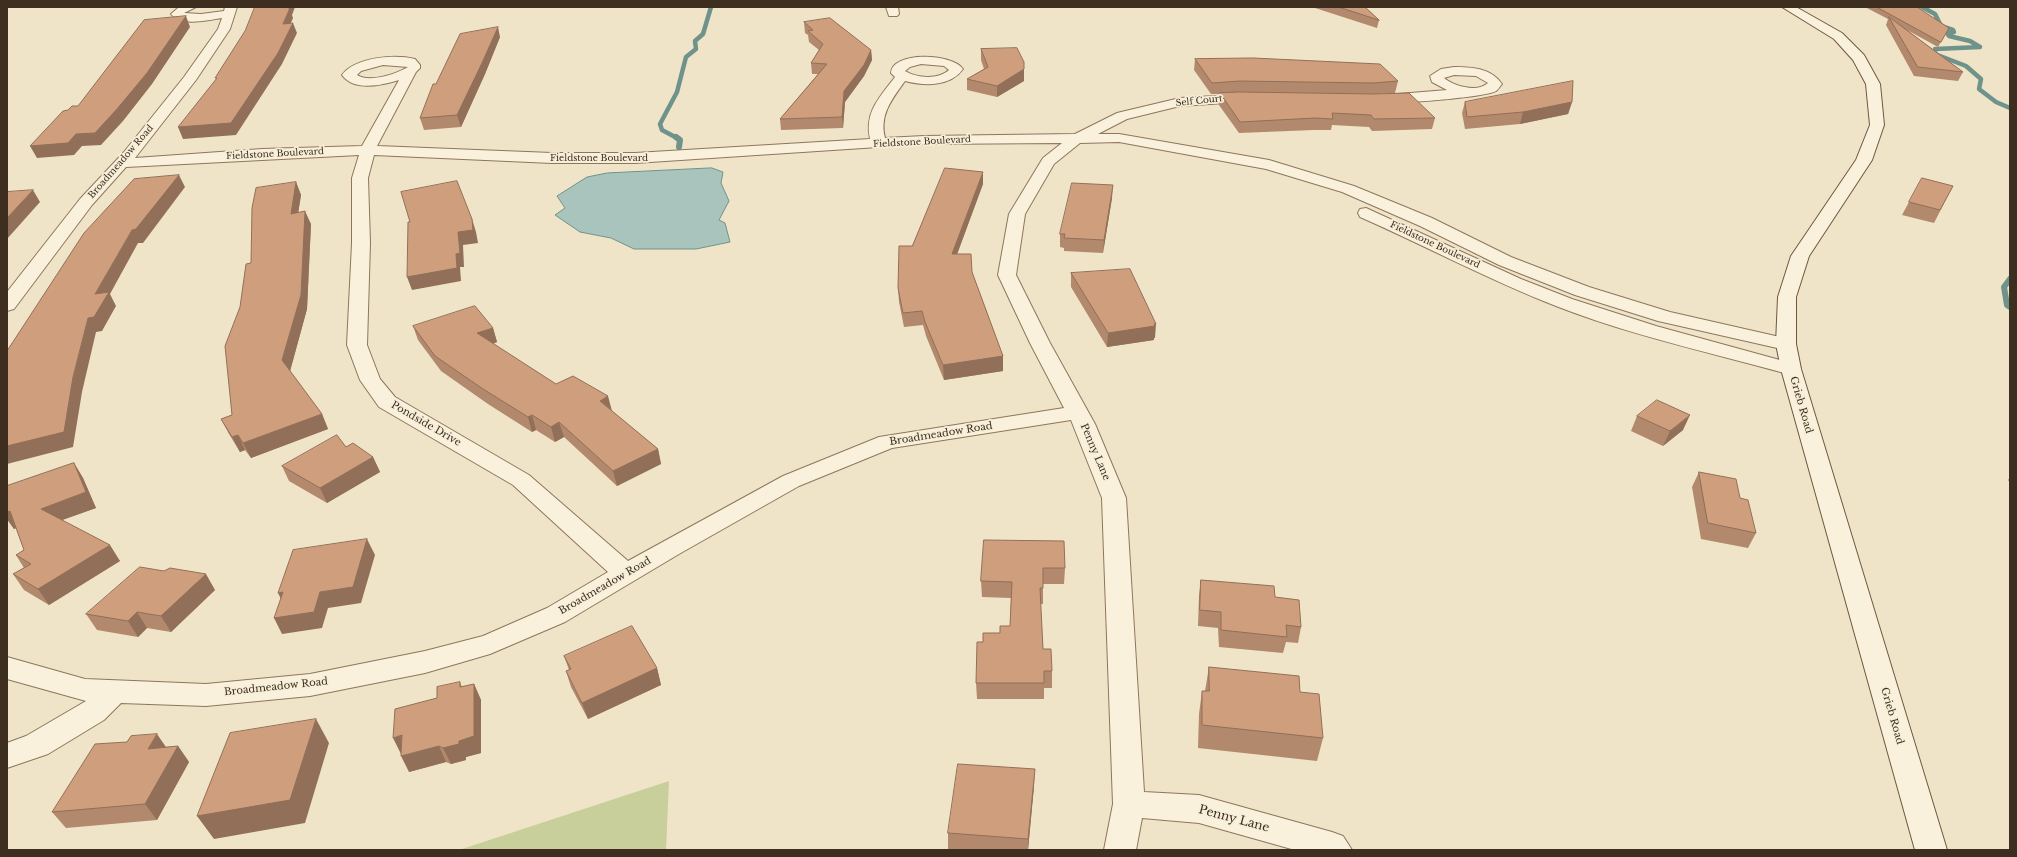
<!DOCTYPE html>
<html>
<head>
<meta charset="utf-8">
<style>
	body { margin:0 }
	#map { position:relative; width:2017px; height:857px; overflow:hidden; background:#f0e4c8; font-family:"Libre Baskerville",serif }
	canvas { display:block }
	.frame { position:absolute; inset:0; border:8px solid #3d2e20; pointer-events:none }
</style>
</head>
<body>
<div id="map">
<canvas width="2017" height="857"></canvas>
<div class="frame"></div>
</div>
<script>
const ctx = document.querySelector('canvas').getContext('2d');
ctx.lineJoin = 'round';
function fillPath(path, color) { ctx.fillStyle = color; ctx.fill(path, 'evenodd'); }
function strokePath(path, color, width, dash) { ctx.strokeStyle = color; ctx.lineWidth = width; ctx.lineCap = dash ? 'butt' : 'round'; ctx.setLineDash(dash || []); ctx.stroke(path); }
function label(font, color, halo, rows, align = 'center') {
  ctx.font = font + ' "Libre Baskerville",serif'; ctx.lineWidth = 3.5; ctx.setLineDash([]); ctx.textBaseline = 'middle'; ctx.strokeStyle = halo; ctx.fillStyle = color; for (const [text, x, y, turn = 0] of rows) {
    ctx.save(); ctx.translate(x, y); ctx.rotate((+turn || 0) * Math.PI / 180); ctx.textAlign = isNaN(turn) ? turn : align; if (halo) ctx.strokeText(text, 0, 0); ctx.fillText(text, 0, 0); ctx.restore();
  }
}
const green = new Path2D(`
	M669,781l-3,69h-207z`);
const water = new Path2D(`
	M712,168l11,4 -2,11 8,18 -10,19 6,3 5,19 -34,7h-62l-23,-11 -31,-6 -25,-17 10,-7 -8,-12 30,-19 20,-4z`);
const streamFar1 = new Path2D(`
	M1922,7l13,7 6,12 12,4 1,2 -7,1 2,3 21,5 10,6 -45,2v5l31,12 15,13 -2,10 17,13 14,6
	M677,138l-15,-8 -2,-6 17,-32 9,-35 10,-8 -1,-8 8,-7 8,-27`);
const stream = new Path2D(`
	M676,137l4,3 -1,7
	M2010,279l-6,8 3,18 3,2`);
const street = new Path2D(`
	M179,7h17l-12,6 17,1 23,-3 1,-4h12l-7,22 -34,51 -61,78 127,-9 100,-3 37,-66c-16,5 -45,12 -57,-5 13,-18 53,-21 73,-16l5,6v3l-4,4 -39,74 175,7h83l235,-14c-6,-27 10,-42 25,-62l-4,-4c1,-22 61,-20 72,-4 -13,18 -38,17 -58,12 -13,18 -26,34 -20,57l39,-2 151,-2 42,-21 63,-15 70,-4 5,1 2,3 -2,3 -75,5 -53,13 -29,15h21l150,26 85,26 78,32 79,39 78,30 81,25 123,28 3,4 -3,4 -7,2 -128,-29 -83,-26 -76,-30 -79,-39 -78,-34 -76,-23 -147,-27 -39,1 -26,21 -29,50 -9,61 34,68 45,81 31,74 18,294 55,3 133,37 11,4 9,14h-57l-96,-27 -57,-5 -6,32h-32l9,-46 -11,-306 -31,-78 -179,28 -93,38 -120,68 -114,68 -75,32 -65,19 -115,23 -104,10 -85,-3 -17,17 -56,34 -41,14v-25l19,-7 60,-35 -79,-22v-22l78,22 121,5 104,-10 115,-23 58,-15 64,-28 61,-36 -95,-87 -134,-78 -19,-27 -13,-35 5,-102v-65l7,-23 -233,12 -34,38 -78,104 -7,2v-19l73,-93 44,-47 60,-75 34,-48 4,-11c-14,2 -41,9 -51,-4zM921,64l23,2 5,4c-11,10 -32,8 -44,1l5,-4zM383,65l25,2c-12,7 -38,16 -51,8l4,-4zM1062,143l-19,15 -34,56 -11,61 32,68 34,65 -185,29 -96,39 -155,85 -99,-86 -134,-78 -15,-18 -13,-34 3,-102 -2,-65 6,-23 178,8h83l289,-19z
	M886,7h12l1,7 -2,2h-8z
	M1454,67c18,0 37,1 48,17 -2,2 -4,6 -6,7 -9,6 -103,14 -115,11l-2,-3 2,-3 5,-1 61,-5 -15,-8 -2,-6 11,-7zM1454,75l22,1 12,7c-11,10 -34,3 -44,-5z
	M1366,208l155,71 51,20 84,27 142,39 3,4 -3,4 -7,2 -7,-2c-76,-21 -154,-38 -228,-67 -67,-26 -130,-60 -196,-89l-2,-4 2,-4z`);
const secondary = new Path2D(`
	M1782,7h14l46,26 22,22 16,29 4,41 -12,35 -63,96 -13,41v47l5,25 146,481h-32l-134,-481 -5,-25 2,-47 13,-41 65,-96 14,-35 -4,-41 -13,-24 -19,-21z`);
const wall = new Path2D(`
	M1314,7h51l14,13 -2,8 -62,-20z
	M1865,7h52l29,26 -8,14 -31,-17 56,42 -5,9 -44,-5 -28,-51 2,-6z
	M804,22l67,28 1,10 -8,16 -19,26 -2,26 -62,2 -1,-11 38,-45h-6l-1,-11 8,-13 -10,-8 -1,-7 -3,-2z
	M500,37l-15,37 -24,53 -37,3 -4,-12 16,-34z
	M981,49l43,32 -27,16 -30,-7v-11l17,-10 -3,-9z
	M1195,59l203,22 -3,12 -15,1 55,24 -3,11 -60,2 -3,-4 -37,-2 -1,5h-17l-75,3 -20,-28 1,-11h-9l-17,-24z
	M1465,102h107l-4,12 -48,10 -55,5 -3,-16z
	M983,172v12l-26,70 15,18 31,84v15l-59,9 -18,-44 -3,-11 -19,2 -5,-25 -1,-14 14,-42z
	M296,182l5,13 -3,18 13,11 -4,85 -17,62 32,43 6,15 -77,29 -6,-8 -5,2 -11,-18 -8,-15 11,-4 8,-108 11,-44z
	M1953,186l-19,37 -32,-8 7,-13z
	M1112,198l-9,55 -39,-2v-3l-4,-1v-13z
	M1071,273l84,65h-1v2l-47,7 -36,-60z
	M413,326l80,2 4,14 -4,2 63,40 56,27 46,38 3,15 -44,22 -53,-49 -9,5 -19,-12 -4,2 -44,-28 -47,-33 -23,-31z
	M1637,416l46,14 -20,16 -32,-15z
	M346,447l27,10 7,15 -53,31 -38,-22 -7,-15z
	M74,463l9,15 13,30 -34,12 58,41 -71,44 -25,-15 -11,-16 11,-6 -8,-13 8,-5 -8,-22 -2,1 -7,-10v-33z
	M1699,472l41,26 16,35 -8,15 -47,-9 -9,-52z
	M2010,477v6l-2,-3z
	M984,540l81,28 -1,16h-21v20h-3l3,45 9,22v17h-8v11h-67l-1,-16 7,-41 17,-9 10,-7 1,-28 -29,-1 -1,-16z
	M164,571l51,19 -44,42 -24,-4 -9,9 -41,-7 -11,-16z
	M1201,580l74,17 26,30 -3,16 -12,-1 -3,11 -64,-6 -1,-19 -20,-2 1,-30z
	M564,656l93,12 4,17 -73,34 -17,-32 -5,-16 3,-1z
	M1209,667l91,25 23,46 -6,23 -119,-13 1,-34 3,-23h3z
	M460,682l2,5 12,-3 7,16v53l-15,4v3l-15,4 -5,-2 -37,10 28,-74z
	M178,746l11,16 -32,58 -91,8 -14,-16 114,-65z
	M1034,786l-6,64h-65l-15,-1v-16z`);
const shadedWall = new Path2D(`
	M288,7h7l-3,8 1,3 -7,16 -3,-10z
	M186,16l4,11 -38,57 -29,37 -22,24 -19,1 -8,9 -37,3 -7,-12z
	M293,23l4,10 -15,31 -46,71 -53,4 -5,-12z
	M498,27l2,10 -15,37 -24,53 -4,-12z
	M871,50l1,10 -8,16 -19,26 -2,26 -1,-11 2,-26z
	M1024,69v12l-27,16v-11z
	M1572,102l-4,12 -48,10 3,-12z
	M983,172v12l-31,84v-14z
	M179,175l6,12 -42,56h-5l-28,51 6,12 -14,25 -6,1 -14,60 -9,55 -66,17v-18l66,-69 15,-59 7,-24 37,-64z
	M296,182l5,13 -5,32 -5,-13z
	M1113,185l-1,13 -9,55 1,-13z
	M33,190l7,12 -33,37v-21z
	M305,211l6,13 -4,85 -18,66 -7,-15z
	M472,219l4,13 2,11 -15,2 1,22h-4l1,14 -49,9 -5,-13 49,-23 2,-22z
	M1156,324l-1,14h-1v2l-47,7 1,-14z
	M493,328l4,14 -15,5 -5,-14z
	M1003,356v15l-59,9 -1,-15z
	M608,396l4,15 -12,-10z
	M322,414l6,15 -77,29 -8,-15z
	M532,415l4,15 -4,2 -4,-15z
	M1690,415l-7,15 -20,16 7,-15z
	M559,422l5,15 -9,5 -4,-15z
	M238,435l7,15 -5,2 -8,-15z
	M658,449l3,15 -44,22 -4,-15z
	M373,457l7,15 -53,31 -7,-15z
	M74,463l9,15 13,30 -45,16 -10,-15z
	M10,511l11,15 -7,3 -7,-10v-7z
	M367,539l8,16 -14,48 -33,5 -6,20 -40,6 -8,-16 46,-26z
	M110,545l10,16 -71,44 -11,-16z
	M206,574l9,16 -44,42 -10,-16z
	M283,592l3,17 -8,-16z
	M137,612l10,16 -9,9 -10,-16z
	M657,668l4,17 -73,34 -6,-16z
	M474,684l7,16v53l-15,4v3l-15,4 -8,-16 16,-7z
	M316,719l13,24 -24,80 -91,16 -17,-23z
	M157,734l11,16 -20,-1z
	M402,735l-1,19 -8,-16z
	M178,746l11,16 -32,58 -12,-16z
	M439,746l7,16 -37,10 -8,-16z
	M1035,769l-1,17 -6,64v-11z`);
const building = new Path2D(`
	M255,7h33v1h2l-7,16 10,-1 -15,30 -47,70 -53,4 39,-49h-2l30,-47z
	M1339,7h26l14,13z
	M1877,7h40l32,21 -8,14z
	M186,16l-39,57 -30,36 -22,24 -19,1 -8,9 -38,3 33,-35 5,-1 4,-4h6l66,-86z
	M1889,17l74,55 -45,-5z
	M830,18l41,32 -7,15 -20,26 -2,26 -62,2 47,-55 -16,-1 12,-19 -15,-13 5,-1 -9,-8z
	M498,27l-16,36 -25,52 -37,3 13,-34h3l24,-50z
	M1017,48l7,14v7l-27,17 -30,-7 21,-12 -7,-18z
	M1253,58l127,6 18,17 -25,2 -133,-2 -28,2 -17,-24z
	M1573,81l-1,21 -49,10 -56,5 -2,-15z
	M1240,92l133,2 36,-1 26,25 -61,1 -3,-4 -39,-2 1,6 -18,-1 -75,4 -20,-29z
	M945,168l38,4 -31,82h19l1,18 31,84 -60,9 -18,-43 -3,-11 -19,2 -5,-25 1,-42h13z
	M179,175l-43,54 -4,1 -37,64 14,-2 -15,25 -6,1 -15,59 -9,55 -57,14v-95l77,-118 50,-54z
	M1922,178l31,8 -13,24 -31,-8z
	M457,181l15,38 1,11 -15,2 2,21 -4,1 1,14 -50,9 1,-55h2l-9,-30z
	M296,182l-5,32 14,-3 -4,84 -19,65 40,54 -79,29 -5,-8 -6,2 -11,-18 11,-4 -7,-69 15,-39 6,-43 5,-1 1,-55 4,-20z
	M1072,183l41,2 -9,55 -40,-2 1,-4h-5z
	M33,190l-26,28v-26z
	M1130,269l26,55h-2l1,2 -47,7 -37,-60z
	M475,306l18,22 -16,5 79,51 17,-8 35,20 -8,5 58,48 -45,22 -54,-49 -8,5 -19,-12 -4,2 -45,-28 -48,-33 -22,-30z
	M1657,400l33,15 -20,16 -33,-15z
	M337,435l9,12 7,-4 20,14 -53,31 -38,-22z
	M74,463l12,29 -45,17 69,36 -72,44 -25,-15 18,-10 -15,-9 8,-5 -14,-39 -3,1v-26z
	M1699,472l37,7 4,19 8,2 8,33 -48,-10z
	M367,539l-14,48 -33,5 -6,20 -40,6 9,-26 -5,1 15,-43z
	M984,540l80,1 1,27h-22v20h-3l3,61h8l1,22h-8v12h-68l1,-41h6v-9h17v-7h10l2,-44 -31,-1z
	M140,567l24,4 6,-3 36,6 -45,42 -24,-4 -9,9 -42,-7z
	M1201,580l73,6 1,11 24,3 2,27 -15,-2 1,12 -66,-7v-18l-21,-2z
	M632,626l25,42 -75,35 -16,-32 5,-2 -7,-13z
	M1209,667l90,9 1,16 19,2 4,44 -121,-13v-34h7z
	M460,682v5l14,-3v52l-15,5v3l-16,4 -4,-2 -38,10 1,-21 -9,3 2,-29 42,-11v-11z
	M316,719l-26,81 -93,16 33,-83z
	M157,734l-9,15 30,-3 -33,58 -93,8 43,-68 32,-2 4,-6z
	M958,764l77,5 -7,70 -80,-6z`);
const farStreetnames = [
	["Self Court",1199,101,-6],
	["Fieldstone Boulevard",922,142,-3],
	["Fieldstone Boulevard",275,154,-3],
	["Fieldstone Boulevard",599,158],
	["Broadmeadow Road",121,162,-49],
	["Fieldstone Boulevard",1435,245,25]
];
const streetNames = [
	["Grieb Road",1801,405,74],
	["Pondside Drive",426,424,30],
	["Broadmeadow Road",941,434,-9],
	["Penny Lane",1095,452,67],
	["Broadmeadow Road",605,586,-30],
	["Broadmeadow Road",276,687,-6],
	["Grieb Road",1892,716,74]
];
const nearStreetnames = [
	["Penny Lane",1234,819,15]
];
fillPath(green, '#c9cf9b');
fillPath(water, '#a9c4bc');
strokePath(water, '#6f938a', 1);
strokePath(streamFar1, '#6f938a', 4.5);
strokePath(stream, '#6f938a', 6);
strokePath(street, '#8d765c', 2);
strokePath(secondary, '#6f573f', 2);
fillPath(street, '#faf1dc');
fillPath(secondary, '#faf1dc');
fillPath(wall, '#b2896c');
fillPath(shadedWall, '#916f58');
fillPath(building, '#cf9f7d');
strokePath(building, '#916f58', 1);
label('9px', '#3d2e20', '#f7eed8', farStreetnames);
label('10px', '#3d2e20', '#f7eed8', streetNames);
label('12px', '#3d2e20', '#f7eed8', nearStreetnames);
</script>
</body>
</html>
